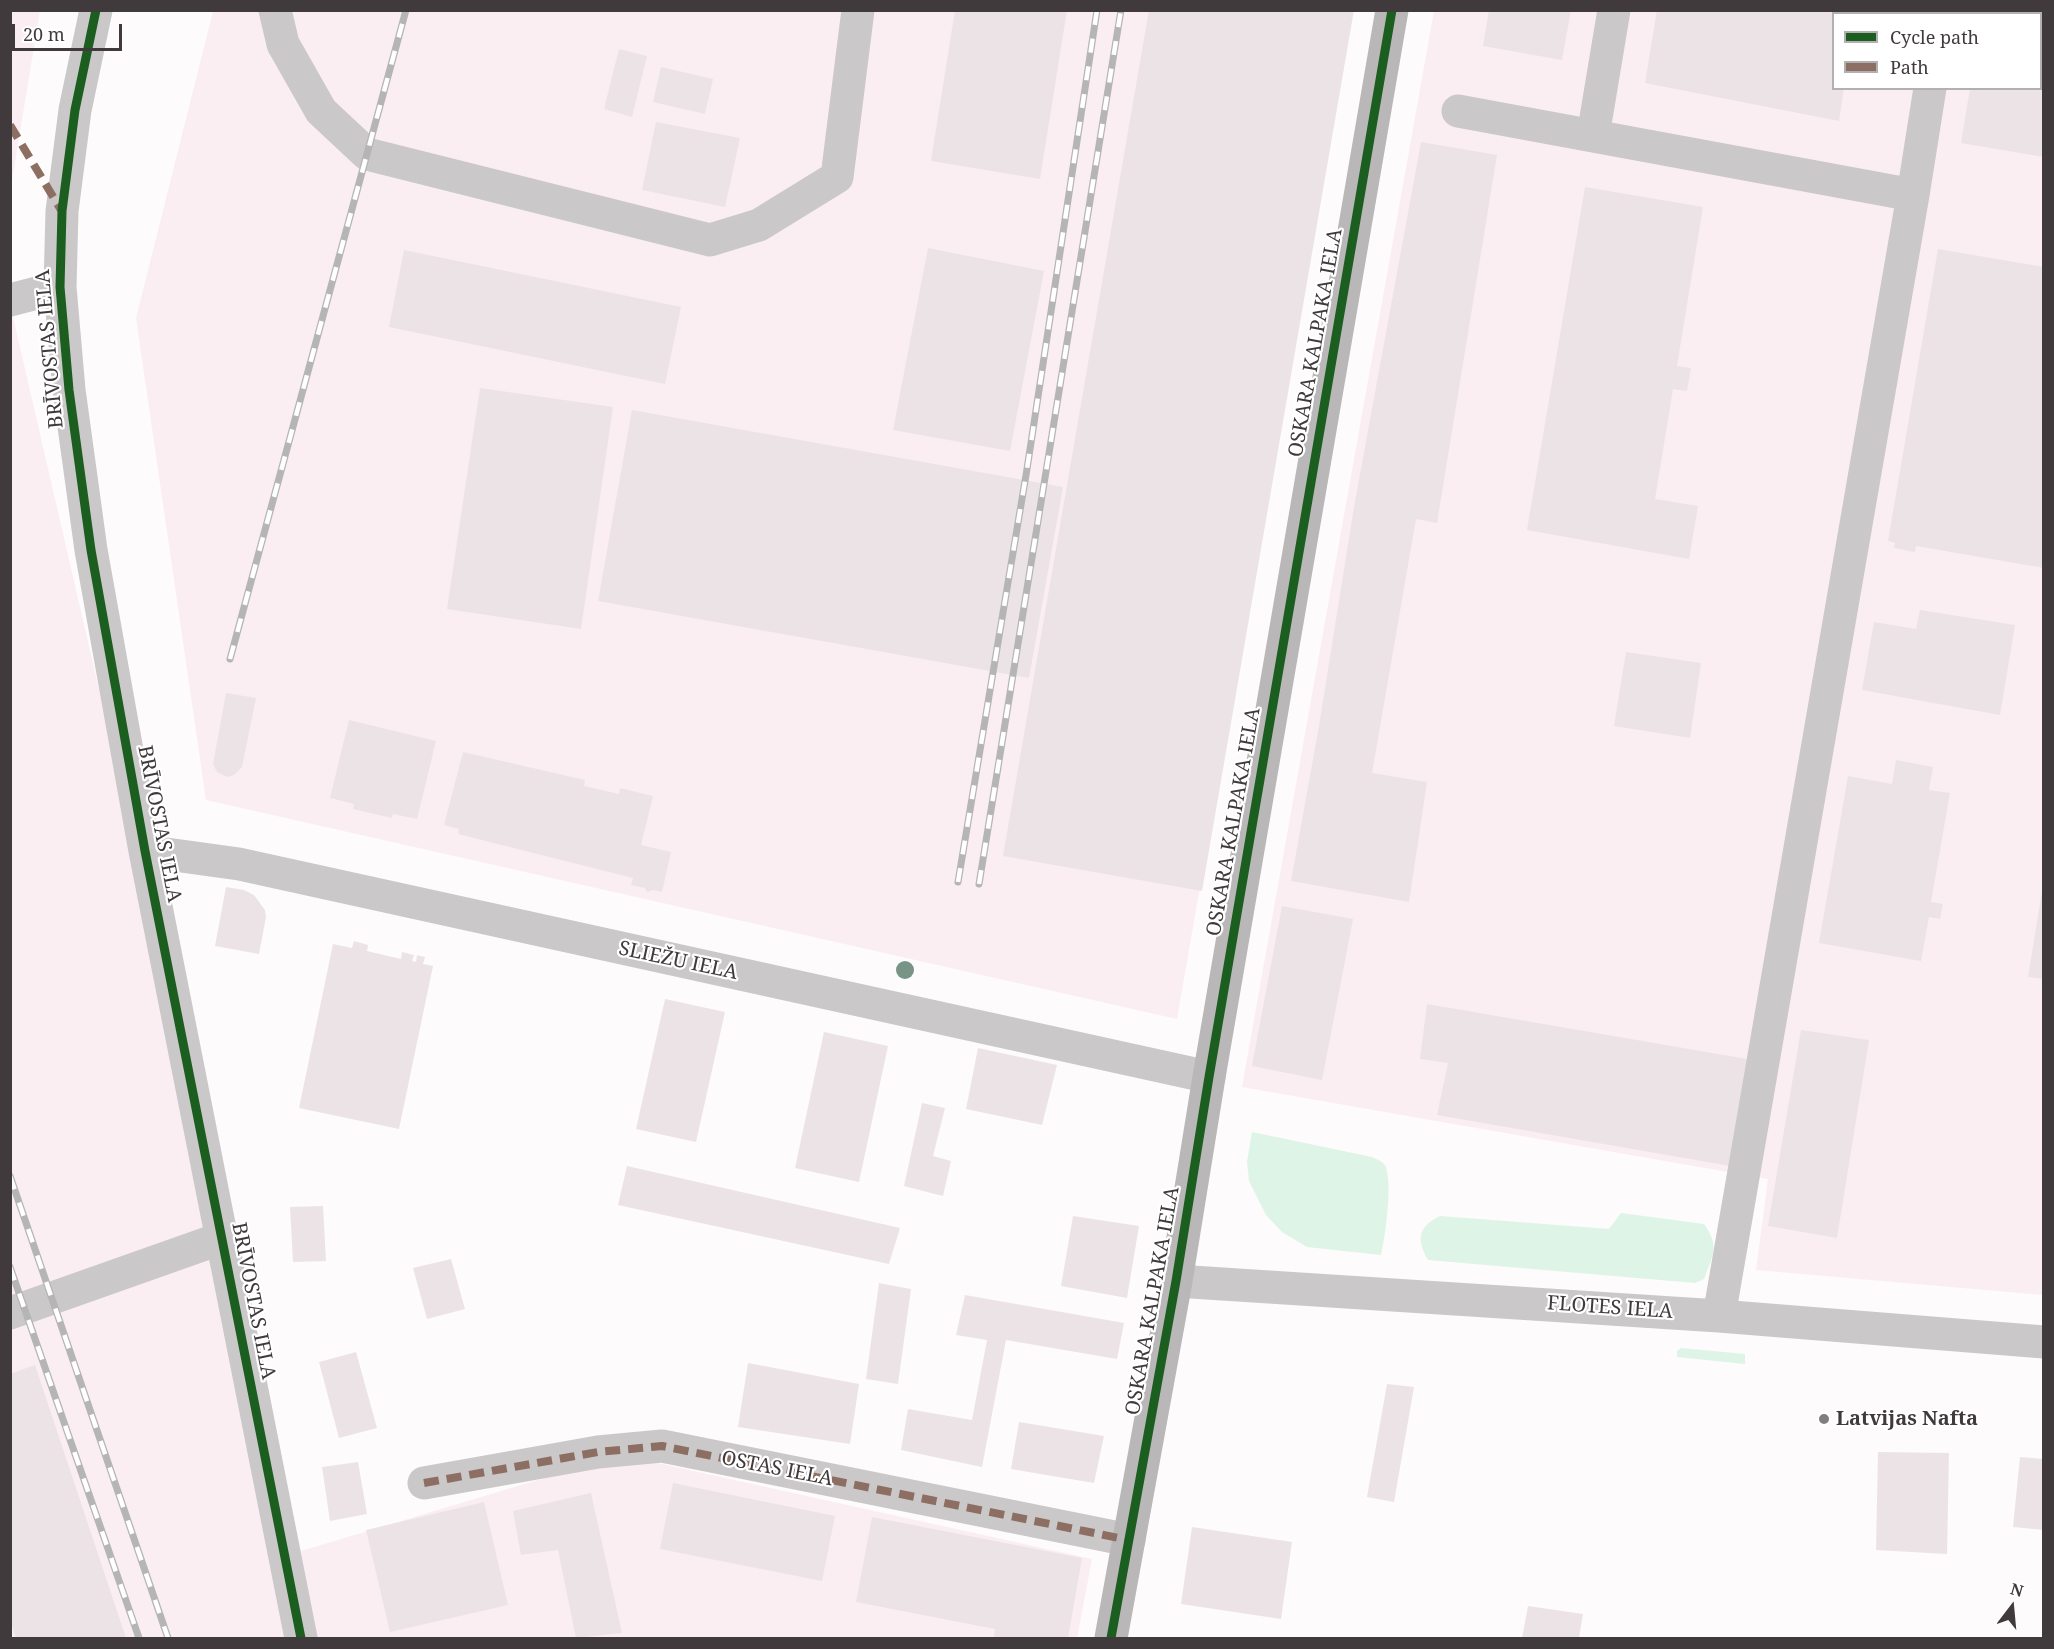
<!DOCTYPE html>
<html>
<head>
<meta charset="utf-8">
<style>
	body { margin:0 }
	#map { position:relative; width:2054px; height:1649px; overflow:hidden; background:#fdfbfc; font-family:"Noto Serif",serif }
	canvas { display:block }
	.frame { position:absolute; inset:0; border:12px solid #403a3c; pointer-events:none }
	.legend { position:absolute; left:1832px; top:12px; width:210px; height:78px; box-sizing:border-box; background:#fff; border:2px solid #b3b0b1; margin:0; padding:8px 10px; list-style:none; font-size:18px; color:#403a3c }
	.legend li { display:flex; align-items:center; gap:12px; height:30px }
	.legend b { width:30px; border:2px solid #b3b0b1 }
	.north { position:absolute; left:1982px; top:1577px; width:60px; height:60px; -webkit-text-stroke:4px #fff; paint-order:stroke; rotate:16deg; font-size:16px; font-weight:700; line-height:24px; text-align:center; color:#403a3c }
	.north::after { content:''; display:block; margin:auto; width:21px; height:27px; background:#403a3c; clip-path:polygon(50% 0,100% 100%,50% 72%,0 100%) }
	.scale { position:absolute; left:12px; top:24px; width:110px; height:27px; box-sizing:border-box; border:3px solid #403a3c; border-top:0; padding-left:8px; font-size:18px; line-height:21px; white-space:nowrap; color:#403a3c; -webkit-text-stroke:4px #fff; paint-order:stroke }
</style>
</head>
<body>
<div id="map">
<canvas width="2054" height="1649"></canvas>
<div class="frame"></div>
<ul class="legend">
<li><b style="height:8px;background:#1b5e20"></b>Cycle path</li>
<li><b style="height:8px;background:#8d6e63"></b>Path</li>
</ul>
<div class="north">N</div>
<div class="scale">20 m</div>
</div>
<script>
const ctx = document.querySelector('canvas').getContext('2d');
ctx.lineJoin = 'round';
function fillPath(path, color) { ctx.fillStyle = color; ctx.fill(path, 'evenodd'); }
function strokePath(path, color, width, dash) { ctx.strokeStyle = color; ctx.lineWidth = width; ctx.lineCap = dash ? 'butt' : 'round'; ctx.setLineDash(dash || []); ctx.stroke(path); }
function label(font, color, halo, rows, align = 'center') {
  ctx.font = font + ' "Noto Serif",serif'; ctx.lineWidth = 4.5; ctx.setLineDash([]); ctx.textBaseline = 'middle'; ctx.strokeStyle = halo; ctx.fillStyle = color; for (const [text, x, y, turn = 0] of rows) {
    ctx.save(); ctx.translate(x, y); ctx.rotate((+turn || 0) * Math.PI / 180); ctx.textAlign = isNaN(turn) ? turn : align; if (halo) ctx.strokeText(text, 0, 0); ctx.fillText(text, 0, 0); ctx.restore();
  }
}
const built = new Path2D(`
	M11,10l29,1 -29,175 -1,-175z
	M213,11h1139l-175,1008 -971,-219 -70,-482z
	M1434,11h609v1284l-287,-25 12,-91 -526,-92zM1834,14h206v74h-206z
	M10,304l288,1248 323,-97 471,104 -15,79h-1066z`);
const green = new Path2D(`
	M1252,1132l120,25c4,2 10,4 12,7 10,12 1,76 -3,91l-74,-8 -25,-15 -16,-17 -17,-34 -2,-19z
	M1621,1213l83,11c16,22 9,31 0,55l-9,4 -267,-23c-12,-21 -10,-33 12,-44l169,13z
	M1681,1348l64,6v10l-68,-7v-6z`);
const building = new Path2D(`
	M955,10h112l-27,169 -109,-18z
	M1149,10h205l-152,881 -199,-35z
	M1489,10h82l-9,50 -79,-14z
	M1657,10h200l-1,4h-22v74h10l-5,33 -194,-38z
	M1984,10h60v147l-83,-14 9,-55h70v-74h-57z
	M619,49l28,7 -15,61 -28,-8z
	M661,67l52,12 -8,35 -52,-12z
	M656,122l84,16 -15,69 -83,-17z
	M1421,142l76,13 -60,368 -21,-4 -44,254 55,9 -18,120 -118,-21 28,-155 35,-219z
	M1585,187l118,20 -26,159 14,2 -4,23 -14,-2 -18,110 43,7 -9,53 -162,-29z
	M928,248l116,23 -34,180 -117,-21z
	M1938,249l106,18v301l-128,-22 -1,6 -21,-4 1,-5 -7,-2z
	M404,250l277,57 -16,77 -276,-57z
	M480,388l133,19 -32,222 -134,-20z
	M632,410l431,77 -34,191 -431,-77z
	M1920,610l95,15 -15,90 -138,-25 12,-68 42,7z
	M1626,652l75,11 -11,75 -76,-12z
	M226,693l30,5 -14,69 -8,8 -7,2 -10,-5 -4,-8z
	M349,720l87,21 -19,78 -24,-5 -1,4 -39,-9 1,-5 -24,-6z
	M463,752l122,28 -1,6 35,8 1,-6 33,8 -12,49 30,7 -9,40 -9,-2 -6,2 -2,-4 -14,-3 2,-7 -175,-44 1,-5 -15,-4z
	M1896,760l37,7 -4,23 21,3 -19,109 12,2 -3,15 -11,-2 -8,44 -102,-18 29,-167 44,8z
	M226,887l18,3 10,5 11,15 1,7 -7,37 -44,-8z
	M2042,891h2v88l-16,-2z
	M1282,906l71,13 -31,161 -70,-14z
	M354,941l14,4 -1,6 34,8 1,-7 12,3 -2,6 4,1 1,-7 8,2 -2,7 10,2 -34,163 -100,-21 34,-164 19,4z
	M665,999l60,13 -29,130 -60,-13z
	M1427,1004l326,56 -17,107 -299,-52 11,-52 -28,-4z
	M1801,1030l68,10 -32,198 -69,-12z
	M824,1032l64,14 -29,136 -64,-14z
	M978,1048l79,17 -15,60 -76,-16z
	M922,1103l23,5 -12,48 18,5 -8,35 -39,-10z
	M627,1166l273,62 -11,36 -271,-59z
	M323,1206l3,55 -33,1 -3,-55z
	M1073,1216l66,10 -12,72 -66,-12z
	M451,1259l14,50 -38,10 -14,-51z
	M879,1283l32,6 -13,95 -32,-5z
	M965,1295l159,28 -7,36 -111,-19 -24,127 -81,-17 7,-41 64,11 15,-80 -31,-5z
	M356,1352l21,76 -38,10 -20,-76z
	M748,1363l111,21 -9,60 -112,-17z
	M35,1365l91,273h-110l-6,-17v-247z
	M1387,1384l27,3 -20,115 -27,-5z
	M1019,1422l85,14 -10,47 -83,-14z
	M1878,1452l71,1 -2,101 -71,-4z
	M2020,1457l24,2v71l-31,-3z
	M358,1462l9,52 -37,7 -8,-54z
	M673,1483l162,33 -13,65 -162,-32z
	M591,1493l31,140 -46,5 -18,-88 -37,5 -8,-44z
	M484,1502l24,103 -118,27 -24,-102z
	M872,1517l210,41 -14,80h-74l1,-9 -139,-27z
	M1192,1527l100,15 -11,77 -100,-15z
	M1528,1606l55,8 -4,24h-57z`);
const minor = new Path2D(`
	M96,10l-21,100 -13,101 -2,76 9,103 22,160 54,301 156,787
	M275,10l8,34 38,67 46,43 343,86 49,-15 78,-48 21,-167
	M1941,14l1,-4
	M1458,111l455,84
	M1593,136l21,-126
	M10,300l50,-13
	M145,851l94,13 970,213
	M1176,1281l543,35 325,26
	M10,1313l212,-75
	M1719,1316l194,-1121 17,-107
	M424,1483l174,-31 64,-6 467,94`);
const major = new Path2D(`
	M1111,1638l65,-357 33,-204 183,-1067`);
const rail = new Path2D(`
	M230,659l176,-649
	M958,882l69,-413 70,-459
	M979,884l142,-874
	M10,1176l158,462
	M10,1267l129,371`);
const quiet = new Path2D(`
	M10,125l51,85
	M424,1483l174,-31 64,-6 467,94`);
const cycleway = new Path2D(`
	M96,10l-21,100 -13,101 -2,76 9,103 22,160 54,301 156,787
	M1111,1638l65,-357 33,-204 183,-1067`);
const trees = [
	[905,970]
];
const markers = [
	[1824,1419,6,"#827e7f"]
];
const streetNames = [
	["OSKARA KALPAKA IELA",1316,343,-80],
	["BRĪVOSTAS IELA",50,349,-95],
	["OSKARA KALPAKA IELA",1234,822,-80],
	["BRĪVOSTAS IELA",159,824,79],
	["SLIEŽU IELA",678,961,12],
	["BRĪVOSTAS IELA",253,1301,79],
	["OSKARA KALPAKA IELA",1153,1301,-80],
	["FLOTES IELA",1610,1308,4],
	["OSTAS IELA",777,1469,11]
];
const poiNames = [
	["Latvijas Nafta",1836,1419]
];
fillPath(built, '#faeef3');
fillPath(green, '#def4e7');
fillPath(building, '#ece3e7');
strokePath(minor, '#cac8c9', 33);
strokePath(major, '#b9b7b8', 33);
strokePath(rail, '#b6b5b5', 7);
strokePath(rail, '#fff', 4.5, [14]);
strokePath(quiet, '#8d6e63', 8, [15, 8]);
strokePath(cycleway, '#1b5e20', 9);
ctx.fillStyle = '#779487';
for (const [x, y] of trees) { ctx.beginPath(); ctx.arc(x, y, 9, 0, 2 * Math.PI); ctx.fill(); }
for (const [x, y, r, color] of markers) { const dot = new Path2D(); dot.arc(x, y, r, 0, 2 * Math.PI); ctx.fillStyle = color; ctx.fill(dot); strokePath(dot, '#fff', 2); }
label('20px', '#403a3c', '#fff', streetNames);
label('bold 20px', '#403a3c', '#fff', poiNames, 'left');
</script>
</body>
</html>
